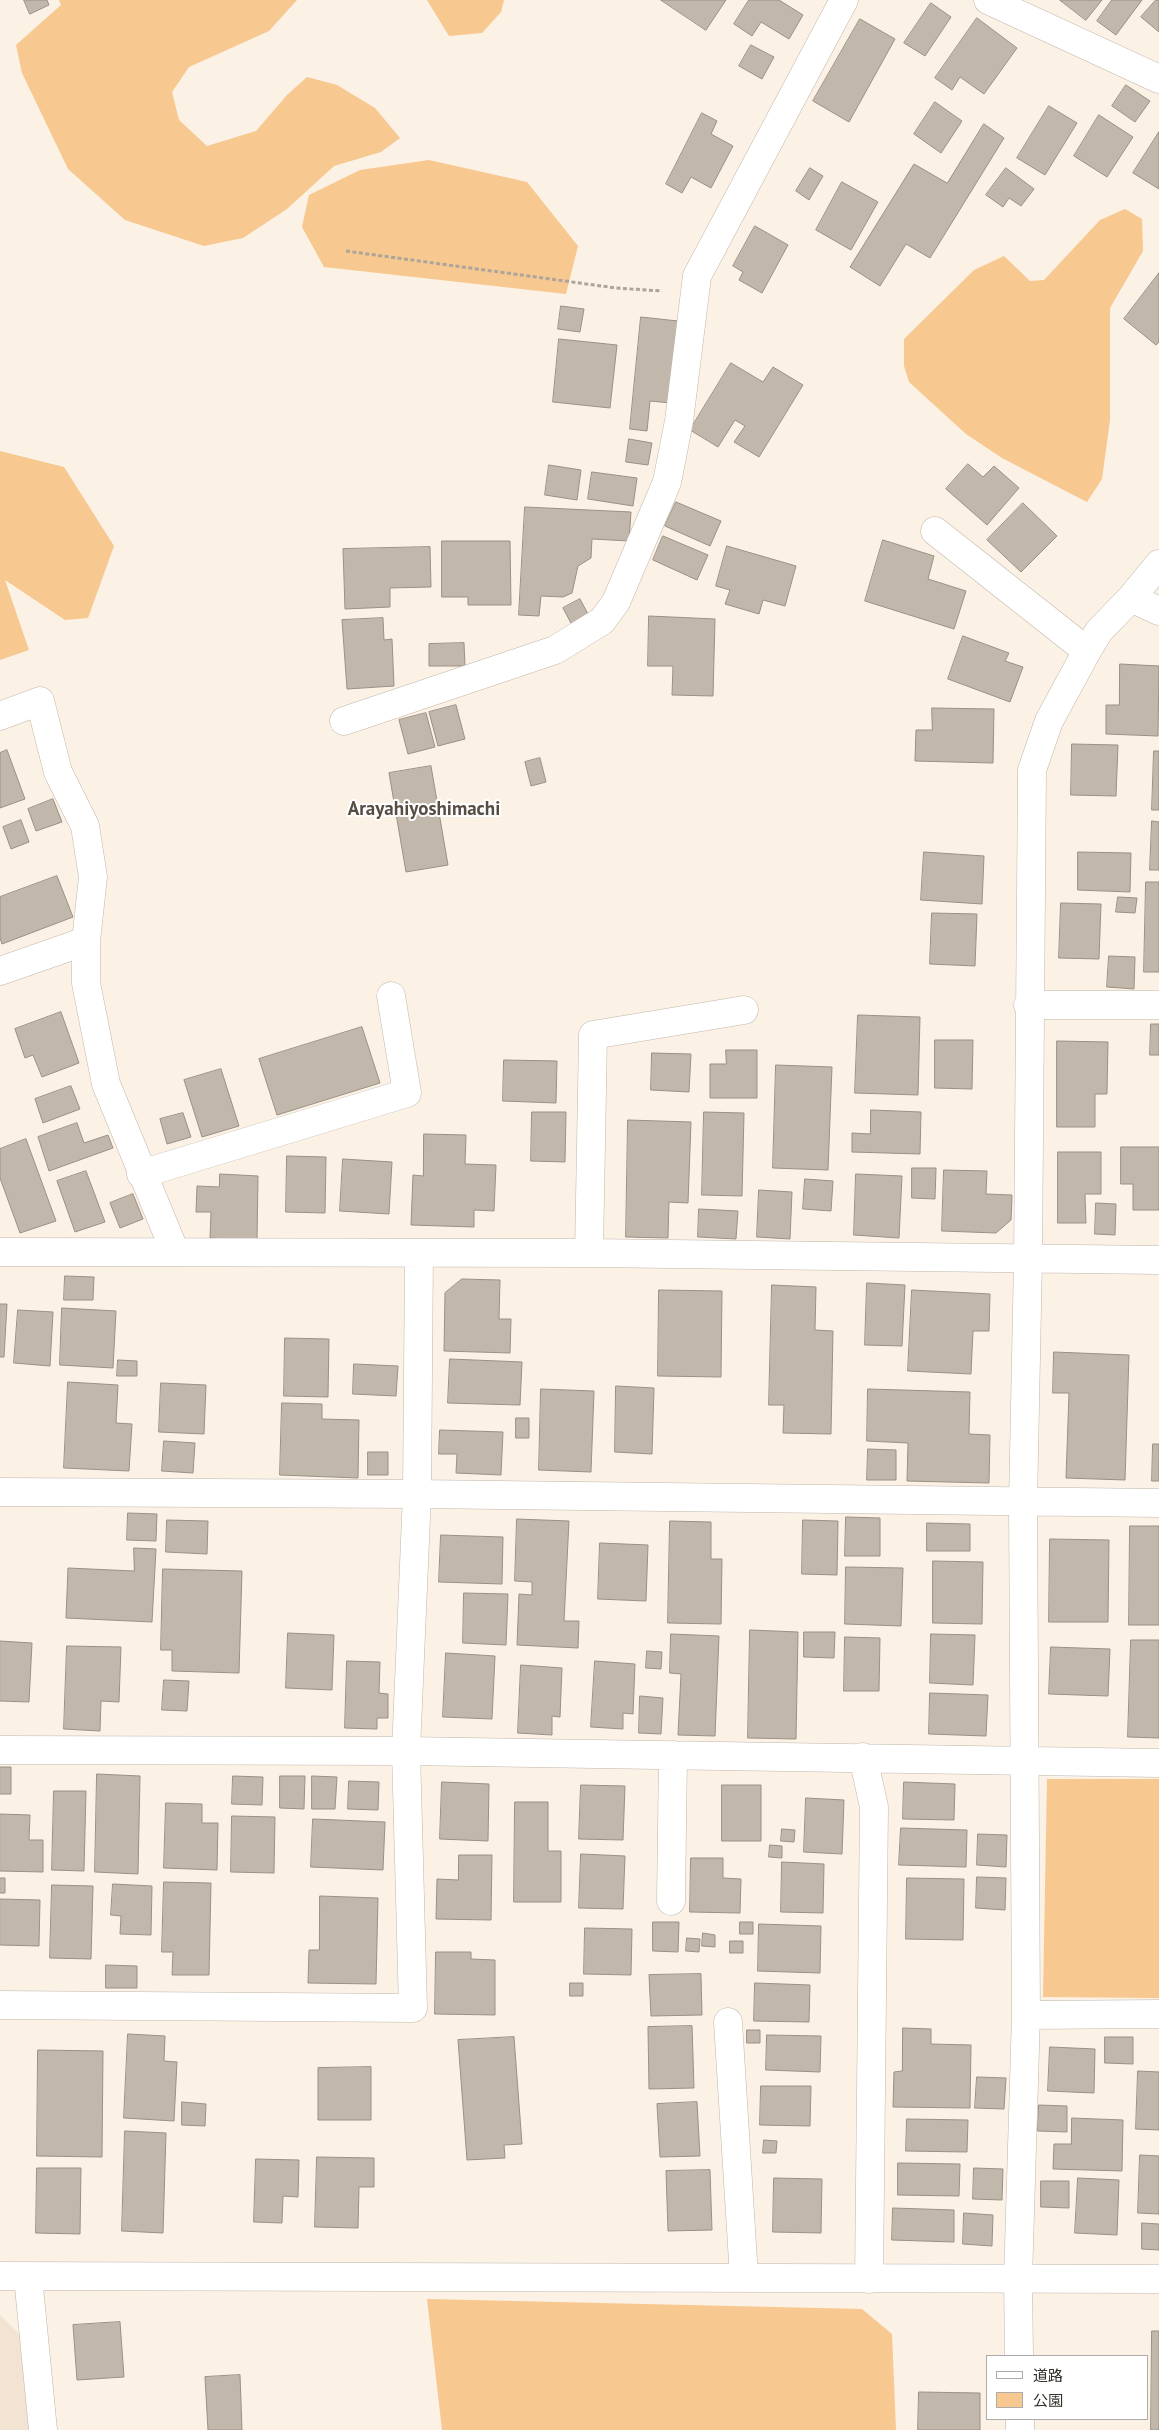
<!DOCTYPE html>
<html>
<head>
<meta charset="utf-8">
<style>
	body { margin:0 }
	#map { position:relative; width:1159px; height:2430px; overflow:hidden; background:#fbf1e4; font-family:"PT Sans","Noto Sans JP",sans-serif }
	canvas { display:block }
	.legend { position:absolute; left:986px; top:2355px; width:162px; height:65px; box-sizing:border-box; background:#fff; border:1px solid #adacaa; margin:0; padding:6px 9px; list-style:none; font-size:15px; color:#332f2a }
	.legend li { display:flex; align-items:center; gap:10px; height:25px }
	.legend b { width:25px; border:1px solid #adacaa }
</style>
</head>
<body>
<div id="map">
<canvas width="1159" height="2430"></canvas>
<ul class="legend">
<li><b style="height:6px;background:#fff"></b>道路</li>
<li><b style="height:14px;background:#f7c890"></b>公園</li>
</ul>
</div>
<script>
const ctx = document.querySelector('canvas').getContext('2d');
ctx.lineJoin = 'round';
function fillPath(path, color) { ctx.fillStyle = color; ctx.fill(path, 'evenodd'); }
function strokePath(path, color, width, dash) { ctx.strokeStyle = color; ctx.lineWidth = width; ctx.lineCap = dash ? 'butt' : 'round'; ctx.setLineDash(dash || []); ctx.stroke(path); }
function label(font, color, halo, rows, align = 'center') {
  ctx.font = font + ' "PT Sans",sans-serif'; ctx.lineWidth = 4; ctx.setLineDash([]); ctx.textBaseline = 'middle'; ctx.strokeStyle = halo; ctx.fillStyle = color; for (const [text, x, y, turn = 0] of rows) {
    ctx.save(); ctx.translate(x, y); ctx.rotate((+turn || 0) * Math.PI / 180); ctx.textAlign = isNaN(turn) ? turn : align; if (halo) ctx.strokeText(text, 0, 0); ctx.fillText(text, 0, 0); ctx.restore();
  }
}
const built = new Path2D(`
	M0,2315l19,19 10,96h-29z`);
const green = new Path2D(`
	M59,0h238l-28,31 -80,36 -17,25 7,28 28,26 49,-15 31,-36 20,-18 30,8 38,23 25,30 -19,14 -47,14 -47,43 -44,29 -39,8 -79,-26 -57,-51 -46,-96 -6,-28 45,-40z
	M427,0h77l-3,12 -19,21 -33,3z
	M429,160l98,22 51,64 -12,48 -242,-27 -22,-40 7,-32 51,-25z
	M1125,209l17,10 1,32 -33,57v112l-8,59 -15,23 -85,-44 -36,-24 -57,-52 -5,-16v-27l70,-69 30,-14 26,25 14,-1 56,-60z
	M0,451l64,16 50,79 -26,72 -23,2 -60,-40 24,70 -29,10z
	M1047,1779h112v219l-116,-1z
	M427,2299l435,10 30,25 4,96h-454z`);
const building = new Path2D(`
	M24,0h23l2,5 -19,9z
	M661,0h65l-20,30z
	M749,0h30l24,15 -14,24 -28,-17 -9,14 -18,-12z
	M1060,0h42l-16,20z
	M1112,0h30l-26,35 -19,-14z
	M1156,0h3v32l-18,-15z
	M931,3l20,14 -26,39 -21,-13z
	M977,18l40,30 -33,46 -24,-17 -8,13 -17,-12z
	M860,19l35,20 -46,83 -36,-21z
	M751,45l23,12 -12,22 -23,-13z
	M1126,85l24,16 -15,21 -23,-16z
	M935,102l27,19 -21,32 -27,-19z
	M1049,106l28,17 -32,52 -28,-17z
	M702,113l15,8 -6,13 22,12 -22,42 -20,-11 -9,16 -16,-9z
	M1099,115l34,22 -26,40 -33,-21z
	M984,124l20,14 -74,120 -24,-14 -26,42 -30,-19 64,-103 33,19z
	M1159,132v57l-26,-16z
	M810,168l13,8 -14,24 -13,-9z
	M1006,168l28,21 -13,17 -12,-8 -6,9 -17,-12z
	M842,182l36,20 -27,48 -35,-20z
	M755,226l33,19 -26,48 -23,-13 4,-8 -10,-6z
	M1159,273v69l-3,3 -32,-26z
	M561,306l23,3 -4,23 -22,-3z
	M641,317l37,4 -7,82 -21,-2 -3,30 -17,-2z
	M559,339l58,6 -7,63 -57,-6z
	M731,363l32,19 10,-15 30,18 -44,72 -25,-15 11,-16 -10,-6 -17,27 -28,-17z
	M629,439l23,4 -4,22 -22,-3z
	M968,464l15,13 11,-11 25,22 -32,37 -41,-36z
	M549,465l32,5 -4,30 -32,-5z
	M592,472l45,6 -4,28 -45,-7z
	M676,502l45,19 -11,25 -45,-20z
	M1023,503l34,33 -36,36 -34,-32z
	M525,507l106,5 -2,29 -37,-2 -1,19 -13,8 -6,27 -9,4 -22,-1 -2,20 -20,-1z
	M663,536l45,19 -11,25 -44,-20z
	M883,540l51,16 -6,23 38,12 -12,38 -89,-28z
	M442,541h68l1,64h-43v-8h-26z
	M727,546l69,20 -11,40 -22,-6 -4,14 -34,-10 5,-14 -14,-4z
	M430,547l1,40 -41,1v19l-45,2 -2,-60z
	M580,599l9,17 -17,9 -9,-17z
	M649,616l66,3 -2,77 -41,-1 1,-29h-25z
	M383,618l1,22 8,-1 2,47 -47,3 -5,-69z
	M963,636l46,17 -4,8 18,6 -13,35 -62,-23z
	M464,643l1,23h-36v-22z
	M1120,664l39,2 -1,70 -52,-2v-29h13z
	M456,705l9,34 -27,7 -9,-34z
	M932,708l62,1 -1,54 -78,-2 1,-31h16z
	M426,713l9,34 -27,7 -9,-34z
	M1072,744l46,1 -2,51 -45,-1z
	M7,750l18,49 -25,9v-55z
	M1154,751h5v59h-7z
	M540,758l6,24 -15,4 -6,-24z
	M431,766l17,99 -42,7 -17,-99z
	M53,799l9,23 -26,9 -8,-22z
	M21,820l8,22 -18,7 -8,-22z
	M1152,821l7,1v48h-9z
	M924,852l60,4 -2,48 -61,-4z
	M1078,852l53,1 -1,39 -52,-2z
	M57,876l16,41 -71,27 -2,-6v-41z
	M1146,882h13v90h-15z
	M1118,897l19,1 -2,15 -19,-1z
	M1061,903l40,1 -2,55 -40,-1z
	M932,913l45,1 -2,52 -45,-2z
	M1109,956l26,1 -1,32 -27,-2z
	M61,1012l18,51 -37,14 -9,-22 -8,3 -10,-29z
	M858,1015l62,2 -2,78 -63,-2z
	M1151,1024h8v31h-9z
	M362,1027l18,56 -103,32 -18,-56z
	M935,1040h38l-1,49 -37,-1z
	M1057,1041l51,1 -1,52h-12v33h-38z
	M726,1050h31v48h-47v-34h16z
	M652,1053l39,1 -2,38 -38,-2z
	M504,1060l53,1 -1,42 -53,-2z
	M776,1065l56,2 -4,103 -55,-2z
	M221,1069l18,57 -37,11 -18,-57z
	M71,1086l9,23 -37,14 -8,-24z
	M871,1110l50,2 -1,42 -68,-2v-19l18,1z
	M532,1112h34l-1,50 -34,-1z
	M704,1112l40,1 -2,83 -40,-1z
	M183,1113l8,24 -24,7 -7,-25z
	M628,1120l63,2 -3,81 -19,-1 -1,36 -42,-1z
	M77,1123l7,20 24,-8 5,13 -64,23 -11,-34z
	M424,1134l42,1 -1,29 31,1 -2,46 -20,-1v17l-63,-2 2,-50 10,1z
	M26,1139l30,82 -36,12 -20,-55v-29z
	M1121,1147h38v63h-26v-26h-12z
	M1058,1152h43v42h-16l1,29h-28z
	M287,1156l39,1 -1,56 -39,-1z
	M343,1159l49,3 -3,52 -49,-3z
	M912,1168h24l-1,31 -23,-1z
	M944,1170l43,1 -1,23 26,1 -1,25 -15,13 -54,-2z
	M86,1171l19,51 -30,10 -18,-51z
	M220,1174l38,2 -1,64 -47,-2 1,-26h-15l1,-26 22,1z
	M856,1174l46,2 -3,62 -45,-3z
	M805,1179l28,2 -2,30 -28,-2z
	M759,1190l33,2 -2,47 -33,-2z
	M133,1194l10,25 -23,9 -10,-25z
	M1096,1203l20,1 -1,31 -20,-1z
	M699,1209l39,2 -2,28 -38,-2z
	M65,1276l29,1 -1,23h-29z
	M462,1279l38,1 -1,39h12l-1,34 -66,-2 1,-58z
	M867,1283l38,2 -3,61 -37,-1z
	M772,1285l44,2 -1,43 18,1 -2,103 -48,-1 1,-28h-15z
	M659,1290l63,1 -1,86 -63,-1z
	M912,1290l78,4 -1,37h-16l-2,43 -63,-3z
	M0,1304h7l-3,53h-4z
	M62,1308l54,3 -3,57 -53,-3z
	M18,1310l35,2 -3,54 -36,-3z
	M285,1338l44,1 -1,58 -44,-1z
	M1054,1352l75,3 -4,125 -59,-2 3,-85h-16z
	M450,1359l72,3 -2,43 -72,-2z
	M118,1360l19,1v15h-20z
	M354,1364l44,2 -2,30 -43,-2z
	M68,1382l50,3 -2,38 16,1 -3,47 -65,-3z
	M161,1383l45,2 -2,49 -45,-2z
	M616,1386l38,2 -2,66 -37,-2z
	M541,1389l53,2 -3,81 -52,-2z
	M868,1389l102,3 -1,42 21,1 -1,48 -82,-2 1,-38 -41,-2z
	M282,1403l40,1v15l37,1 -1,58 -78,-3z
	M516,1418h13v20h-13z
	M440,1430l63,2 -2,43 -45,-2 1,-19h-18z
	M164,1441l31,2 -2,30 -31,-2z
	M1153,1444h6v37h-7z
	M868,1449l28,1v30h-29z
	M368,1452h20v23h-20z
	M128,1513l29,1 -1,27 -29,-1z
	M846,1517l34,1v38h-35z
	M517,1519l52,2 -5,100h15l-1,27 -61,-3 2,-51 13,1v-13l-17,-1z
	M167,1520l41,1 -1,33 -41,-2z
	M803,1520l35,1 -1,54 -35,-1z
	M670,1521l41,1v37h11l-1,65 -53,-1z
	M927,1523l43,1v27h-43z
	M1130,1526h29v99h-30z
	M441,1535l62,2 -1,47 -63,-2z
	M1050,1539l59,1 -1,82h-59z
	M600,1543l48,2 -2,56 -48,-2z
	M134,1548l22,1 -4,73 -86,-4 2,-50 66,3z
	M933,1561l50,1 -1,62 -49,-1z
	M846,1567l57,1 -2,58 -56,-2z
	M163,1569l79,2 -3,102 -67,-2v-21h-11z
	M464,1593l44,1 -2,51 -43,-2z
	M750,1630l48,2 -2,107 -48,-1z
	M804,1632h31l-1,26 -30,-1z
	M288,1633l46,2 -2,55 -46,-2z
	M671,1634l48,2 -4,100 -37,-1 3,-61 -11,-1z
	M931,1634l44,1 -2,50 -43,-2z
	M845,1637l35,1 -1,53h-35z
	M1131,1640h28v98l-31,-1z
	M0,1641l32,2 -3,59 -29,-1z
	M67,1646l54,1 -2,55 -18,-1 -1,30 -36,-2z
	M1051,1647l59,2 -2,47 -59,-2z
	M647,1651l15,1 -1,17 -15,-1z
	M446,1653l49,3 -3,63 -49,-2z
	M347,1661l33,1 -1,31 9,1v24h-11v11l-32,-1z
	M595,1661l40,3 -2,50 -10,-1v16l-32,-2z
	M521,1665l41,3 -2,49 -8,-1v19l-34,-2z
	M164,1680l25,1 -2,30 -25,-1z
	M930,1693l58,2 -2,41 -57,-2z
	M640,1696l23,2 -2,36 -22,-1z
	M0,1767h11v27h-11z
	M97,1774l43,2 -2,98 -43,-2z
	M233,1776l30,1 -1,28 -30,-1z
	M280,1776h25l-1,33 -24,-1z
	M312,1776l25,1 -2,32h-23z
	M349,1781l30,1 -1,28 -30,-1z
	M442,1782l47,2 -1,57 -48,-2z
	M904,1782l51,2 -1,36 -51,-1z
	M581,1785l44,1 -2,54 -44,-1z
	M722,1785h39v56h-39z
	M54,1791h32l-2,80 -32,-1z
	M806,1798l38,2 -2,54 -38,-2z
	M515,1802h33v49h13v51h-47z
	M166,1803l36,1v19h16l-1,47 -53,-2z
	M0,1814l30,1 -1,25h14v32l-43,-1z
	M232,1816l43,1 -1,56 -43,-1z
	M313,1819l72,3 -2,48 -72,-3z
	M901,1828l66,2 -1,37 -67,-2z
	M782,1829l13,1 -1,12 -13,-1z
	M978,1834l29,1 -1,32 -29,-2z
	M770,1845l12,1v12l-13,-1z
	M581,1854l44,2 -2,53 -44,-1z
	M459,1855h33l-1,65 -55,-1 1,-40 21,1z
	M691,1858h32v20l18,1 -1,34 -50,-1z
	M782,1862l42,2 -1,49 -42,-1z
	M977,1877l29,1 -1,32 -29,-2z
	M0,1878h5v15h-5z
	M907,1878l57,1 -1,61 -57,-1z
	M164,1882l47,1 -2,92h-37l1,-23h-11z
	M113,1884l39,2 -1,49 -31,-1 1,-18 -10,-1z
	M52,1885l41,1 -2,73 -41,-1z
	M320,1896l58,2 -2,86 -68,-1 1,-33h10z
	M0,1899l40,1 -1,46 -39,-1z
	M653,1922h26l-1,30 -25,-1z
	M740,1922h13v12h-13z
	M759,1924l62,2 -1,47 -62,-2z
	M585,1928l47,1 -1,46 -47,-1z
	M703,1933l12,2v12l-13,-1z
	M687,1938l13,1 -1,13 -13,-1z
	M730,1941h13v12h-13z
	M436,1952h35v7l24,1v55l-60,-1z
	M106,1965l31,1v22h-31z
	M701,1974l1,41 -51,1 -2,-41z
	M570,1983h13v13h-13z
	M755,1983l55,2 -1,37 -55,-1z
	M692,2026l2,62 -45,1 -1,-62z
	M903,2028l28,1v15l40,1 -1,63 -77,-1 1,-35 8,-1z
	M747,2030h13v13h-13z
	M128,2034l37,2 -1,25 13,1 -3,59 -50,-3z
	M767,2035l54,1 -1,36 -54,-2z
	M514,2037l8,107 -18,1 1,13 -38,2 -9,-120z
	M1105,2037h28v27l-28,-1z
	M1050,2047l45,2 -1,44 -46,-2z
	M38,2050l65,1 -1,106 -65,-1z
	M371,2067v53h-53v-52z
	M1138,2071l21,1v58l-23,-1z
	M977,2077l29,1 -2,31 -29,-1z
	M761,2086h50l-1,40 -50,-1z
	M182,2102l24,2 -1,22 -23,-1z
	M697,2102l3,54 -40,1 -3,-53z
	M1039,2105l28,1v26l-29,-1z
	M1072,2118l51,2 -1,51 -69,-2 1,-25h17z
	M907,2119l61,1 -1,32 -61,-1z
	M125,2131l41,2 -3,100 -41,-2z
	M764,2140l13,1 -1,12h-13z
	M1140,2155l19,1v58l-21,-1z
	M317,2157l57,1v29h-15l-1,41 -43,-1z
	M256,2159l43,1 -1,37 -15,-1 -1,27 -28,-1z
	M898,2163l62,1 -1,32 -61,-1z
	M37,2168h44l-1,66 -44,-1z
	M974,2168l29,1 -1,31 -29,-1z
	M710,2170l2,60 -44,1 -2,-60z
	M774,2178l48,1 -1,54 -48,-1z
	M1078,2178l41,2 -2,55 -42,-2z
	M1041,2181h28v27l-28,-1z
	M893,2208l61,2v32l-62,-2z
	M964,2213l29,2 -1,31 -29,-2z
	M1142,2223l17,1v26l-17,-1z
	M120,2322l4,55 -47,3 -4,-55z
	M1152,2331h7v99h-8z
	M240,2375l2,55h-34l-3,-53z
	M919,2392l61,1v37h-62z`);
const path = new Path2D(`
	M346,251l270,37 46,3`);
const minor = new Path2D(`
	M988,0l171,79
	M935,531l152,120
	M1131,598l28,13
	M0,716l40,-15 18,71 27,54 8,51 -7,64v42l20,101 69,168
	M344,721l211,-71 47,-29 14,-19 51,-120 12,-61 18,-145 147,-276
	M0,971l86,-30
	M1028,1005h131
	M141,1174l266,-81 -16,-97
	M0,1252l589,1 570,7
	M589,1253l4,-218 151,-25
	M0,1492l417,2 742,9
	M0,1750l406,1 753,12
	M863,1757l11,50 -5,472
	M671,1901l2,-146
	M0,2005l413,3 -7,-257 11,-257 2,-241
	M1026,2015l133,-1
	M728,2022l16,255
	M28,2277l15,153
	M1019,2356l-1,-77 8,-264 -3,-512 5,-243 4,-490 17,-49 38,-70 12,-20 32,-33 28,-34
	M1020,2419v11`);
const tertiary = new Path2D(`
	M0,2276l1159,3`);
const quarterNames = [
	["Arayahiyoshimachi",424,810]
];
fillPath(built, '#f3e3d2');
fillPath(green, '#f7c890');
fillPath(building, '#c1b7ab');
strokePath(building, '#9a9085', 1);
strokePath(minor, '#c0b6aa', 29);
strokePath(tertiary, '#c0b6aa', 29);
strokePath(path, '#ada59b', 3, [4, 2.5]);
strokePath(minor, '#fff', 28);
strokePath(tertiary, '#fff', 28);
label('bold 19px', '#564d43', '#fff', quarterNames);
</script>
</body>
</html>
